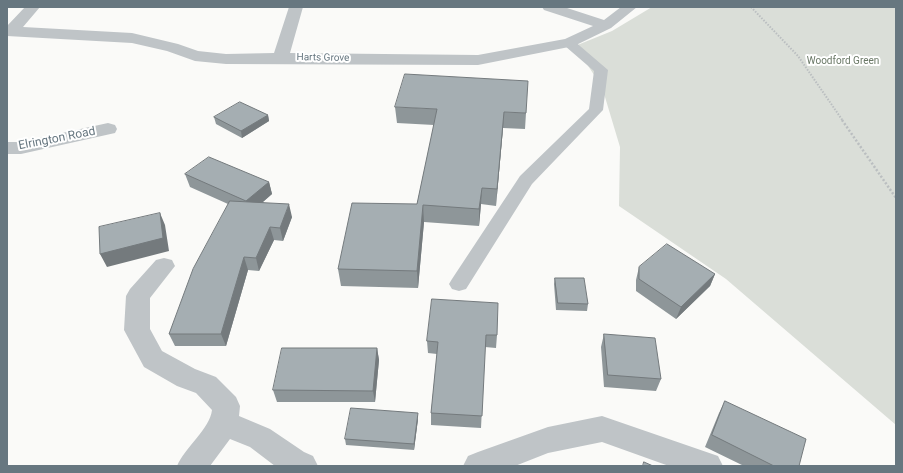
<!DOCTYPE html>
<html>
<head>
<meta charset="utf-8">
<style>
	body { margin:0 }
	#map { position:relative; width:903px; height:473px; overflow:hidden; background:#fafaf8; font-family:Roboto,sans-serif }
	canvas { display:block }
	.frame { position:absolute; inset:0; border:8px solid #677780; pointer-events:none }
</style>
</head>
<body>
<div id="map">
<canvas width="903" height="473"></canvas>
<div class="frame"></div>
</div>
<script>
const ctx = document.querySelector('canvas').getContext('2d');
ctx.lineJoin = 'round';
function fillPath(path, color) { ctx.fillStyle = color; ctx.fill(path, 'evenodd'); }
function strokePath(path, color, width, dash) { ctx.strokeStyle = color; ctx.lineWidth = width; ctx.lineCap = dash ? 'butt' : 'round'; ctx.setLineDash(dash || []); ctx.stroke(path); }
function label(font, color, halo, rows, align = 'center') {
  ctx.font = font + ' Roboto,sans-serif'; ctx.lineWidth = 4; ctx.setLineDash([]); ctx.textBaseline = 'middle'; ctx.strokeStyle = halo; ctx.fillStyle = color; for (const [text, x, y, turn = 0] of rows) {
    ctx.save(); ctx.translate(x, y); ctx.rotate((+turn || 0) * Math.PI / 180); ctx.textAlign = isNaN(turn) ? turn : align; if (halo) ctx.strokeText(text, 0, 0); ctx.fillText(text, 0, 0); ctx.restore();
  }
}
const green = new Path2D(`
	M652,7h244v418l-170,-146 -107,-73 1,-59 -18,-60 -27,-41 37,-15z`);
const pathFar1 = new Path2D(`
	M751,7l47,49 45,65`);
const path = new Path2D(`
	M842,120l54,78`);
const lane = new Path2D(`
	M569,39l4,1 35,30 -5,40 -71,74 -66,105 -7,2 -7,-2 -3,-5 3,-5 68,-103 69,-67 5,-38 -29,-25 -2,-3z`);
const street = new Path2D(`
	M25,7h15l-17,20 109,6 46,11 20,7 28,3 48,-1 15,-46h14l-13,46 188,2 87,-16 28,-13 -49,-16 -2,-3h22l40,13 17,-13h16l-26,21 -37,18 -96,19 -252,-1 -31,-3 -28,-10 -35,-8 -125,-7v-10z
	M108,123l7,2 2,4 -2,4 -94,21h-14v-12h14z
	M164,258l8,2 3,6 -25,32v31l12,22 33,18 21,8 20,20 4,9 -1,10 31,13 34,23 9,4 5,10h-43l-25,-19 -20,-8 -20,27h-33c8,-19 33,-37 35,-56l-16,-17 -19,-7 -33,-19 -20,-37 2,-34 4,-7 26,-29z
	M602,416l116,40 5,10h-54l-67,-24 -54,11 -33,13h-52l5,-10 10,-4 70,-25z`);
const wall = new Path2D(`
	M395,107l131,6 -1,16 -22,-1 -7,78 -15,-2 -2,22 -55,-4 -6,66 -77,-2 -3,-17 79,-65 17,-79 -37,-2z
	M268,115l1,6 -27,17 -26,-14 -2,-7z
	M185,174l84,8 3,12 -9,8 29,15 -9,24 -9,-1 -15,31 -11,-1 -22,76h-51l-6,-12 59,-130 -38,-17z
	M639,267l76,7 -5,12 -34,33 -40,-28v-11z
	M555,278l33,26 -1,7 -31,-1 -2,-26z
	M432,299l65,36 -1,13 -11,-1 -4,81 -50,-3v-12l6,-59 -9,-1 -1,-12z
	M604,334l57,45 -5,12 -52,-4 -3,-40z
	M377,348l2,12 -4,42h-98l-4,-12z
	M725,401l74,65h-55l-39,-19 14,-34z
	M418,419l-4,31 -68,-5 -1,-6z`);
const shadedWall = new Path2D(`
	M504,112l-1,16 -7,78 1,-17z
	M268,115l1,6 -27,17 -1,-7z
	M269,182l3,12 -22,19 -4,-12z
	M482,188l-1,16 -2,22v-17z
	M289,204l3,13 -9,24 -3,-13z
	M423,205l1,17 -6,66 -1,-17z
	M160,213l5,12 4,26 -62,16 -7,-13z
	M270,227l4,13 -15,31 -3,-13z
	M244,257l4,13 -22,76 -5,-12z
	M715,274l-5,12 -34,33 5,-12z
	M377,348l2,12 -4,42 -2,-11z
	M418,413v6l-4,31v-6z`);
const building = new Path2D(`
	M405,74l123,7 -2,32 -22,-1 -7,77 -15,-1 -3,21 -56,-4 -6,66 -79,-2 14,-66 65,1 20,-95 -42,-2z
	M240,102l28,13 -27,16 -27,-14z
	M209,157l60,25 -23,19 -61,-27z
	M230,201l59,3 -9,24 -10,-1 -14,31 -12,-1 -23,77h-52l24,-65z
	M160,213l3,25 -63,16 -1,-27z
	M667,244l48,30 -34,33 -42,-28v-12z
	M555,278h29l4,26 -30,-1z
	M432,299l66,4 -1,32h-11l-4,81 -51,-3 7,-71 -11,-1z
	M604,334l51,4 6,41 -53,-4z
	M282,348h95l-4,43 -100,-1z
	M725,401l81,38 -7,27h-25l-62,-31z
	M351,408l67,5 -4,31 -69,-5z
	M644,462l9,4h-10z`);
const farStreetnames = [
	["Harts Grove",323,58,1]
];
const farParknames = [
	["Woodford Green",843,61]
];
const streetNames = [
	["Elrington Road",57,139,-11]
];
fillPath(green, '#daded8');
strokePath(pathFar1, '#babec0', 2, [1.5, 1.5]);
strokePath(path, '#babec0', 2.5, [2, 2]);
fillPath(lane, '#bfc4c7');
fillPath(street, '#bfc4c7');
fillPath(wall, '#8e9699');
fillPath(shadedWall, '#747a7d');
fillPath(building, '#a5aeb2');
strokePath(building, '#747a7d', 1);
label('10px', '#677780', '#fff', farStreetnames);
label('10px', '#6a7866', '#fff', farParknames);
label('12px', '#677780', '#fff', streetNames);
</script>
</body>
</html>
